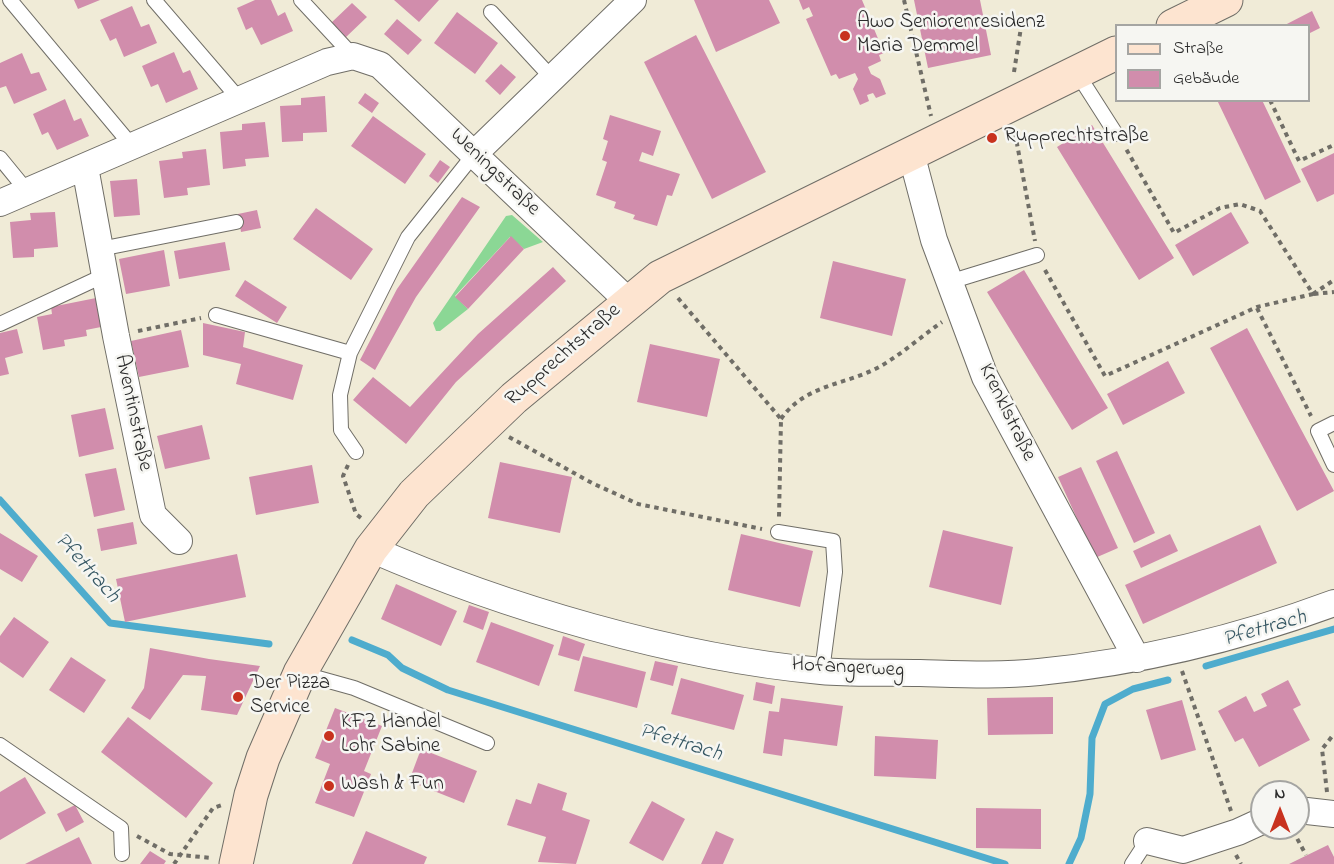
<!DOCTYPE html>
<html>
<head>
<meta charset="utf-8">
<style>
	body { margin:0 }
	#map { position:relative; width:1334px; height:864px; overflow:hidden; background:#f0ebd7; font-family:"Indie Flower",sans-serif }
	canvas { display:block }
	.legend { position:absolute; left:1115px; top:24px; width:195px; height:78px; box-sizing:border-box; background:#f6f6f2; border:2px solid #a5a5a2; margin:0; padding:8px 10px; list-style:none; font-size:18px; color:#2b2b2b }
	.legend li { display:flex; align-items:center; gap:12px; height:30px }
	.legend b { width:30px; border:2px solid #a5a5a2 }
	.north { position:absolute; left:1250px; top:780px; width:60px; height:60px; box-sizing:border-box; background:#f6f6f2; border:2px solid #a5a5a2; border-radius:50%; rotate:0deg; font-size:16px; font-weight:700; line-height:24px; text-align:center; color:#2b2b2b }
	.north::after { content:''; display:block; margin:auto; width:21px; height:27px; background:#c8321e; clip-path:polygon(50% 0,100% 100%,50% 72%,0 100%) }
</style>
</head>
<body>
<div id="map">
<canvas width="1334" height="864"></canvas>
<ul class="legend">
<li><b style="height:8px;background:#fde4d0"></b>Straße</li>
<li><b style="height:16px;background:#d18dac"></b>Gebäude</li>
</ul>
<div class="north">N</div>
</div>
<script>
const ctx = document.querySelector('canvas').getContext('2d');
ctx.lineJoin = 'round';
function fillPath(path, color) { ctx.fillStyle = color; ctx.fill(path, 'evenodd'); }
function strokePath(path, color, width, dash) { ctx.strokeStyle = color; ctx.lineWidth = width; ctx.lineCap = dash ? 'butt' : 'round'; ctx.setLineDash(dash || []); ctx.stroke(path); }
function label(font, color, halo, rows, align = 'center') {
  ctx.font = font + ' "Indie Flower",sans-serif'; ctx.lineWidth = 5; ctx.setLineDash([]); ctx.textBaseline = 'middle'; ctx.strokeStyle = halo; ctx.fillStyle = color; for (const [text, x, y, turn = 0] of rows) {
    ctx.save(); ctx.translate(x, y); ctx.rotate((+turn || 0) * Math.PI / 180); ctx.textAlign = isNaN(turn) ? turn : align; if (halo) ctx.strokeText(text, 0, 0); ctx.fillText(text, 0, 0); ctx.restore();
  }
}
const green = new Path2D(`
	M512,215l31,27 -19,7 -14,-12 -55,59 13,13 -28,22h-4l-3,-8 73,-107z`);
const stream = new Path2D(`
	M0,500l110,123 159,21
	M352,640l36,15 14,13 46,22 557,174
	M1206,666l128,-37
	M1069,864l12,-26 9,-44 2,-56 13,-34 28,-15 35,-9`);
const building = new Path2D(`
	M74,0h26l-22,9z
	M255,0h16l7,16 7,-4 8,19 -32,14 -9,-18 -6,3 -9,-22z
	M394,0h45l-20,22z
	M694,0h75l11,23 -64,29z
	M799,0h63l22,53 -5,2 2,6 -13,6 3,7 9,5 6,15 -10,4 -3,-5 -6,2 2,6 -9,4 -7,-16 5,-10 -3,-6 -16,6 -3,-5 -5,2 -25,-57 7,-3 -4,-9 -6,3z
	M914,0h66l11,55 -63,13z
	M352,3l15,14 -22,21 -14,-15z
	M132,6l9,21 8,-3 8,19 -33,14 -8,-19 -6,3 -10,-21z
	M1312,11l8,17 -12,6v-8h-25z
	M457,12l41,31 -23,31 -41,-31z
	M397,19l25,21 -14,15 -24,-21z
	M696,35l70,137 -54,27 -68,-137z
	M174,52l9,21 7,-3 8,19 -32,14 -8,-19 -7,3 -9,-21z
	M22,53l9,21 8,-2 8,18 -33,14 -8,-18 -6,2v-25z
	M501,64l15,13 -16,18 -15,-14z
	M365,93l14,10 -7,10 -14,-10z
	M325,96l2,36 -24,1v8l-21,1 -2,-36 21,-1v-7z
	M65,99l9,22 7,-3 8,18 -32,14 -9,-18 -6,3 -9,-21z
	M1217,100h45l39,82 -36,18z
	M610,115l51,16 -8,25 -11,-4 -3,9 41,13 -8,22 -5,-1 -10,31 -24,-7 2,-4 -21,-7 2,-6 -20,-7 11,-33 -5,-2 6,-19 -5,-2z
	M373,116l53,38 -21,30 -54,-38z
	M265,122l4,35 -24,2 1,7 -23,3 -3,-37 22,-2v-6z
	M1092,125l82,133 -35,22 -82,-133z
	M206,149l4,36 -23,3 1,7 -24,3 -5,-37 24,-3 -1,-6z
	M1334,153v41l-17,8 -16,-33z
	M440,160l10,7 -12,16 -9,-7z
	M137,179l3,36 -26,2 -4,-36z
	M462,197l18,10 -64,90 -41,73 -15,-10 37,-71z
	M316,208l57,41 -22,31 -58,-41z
	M257,210l4,18 -20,4 -3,-18z
	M55,212l3,35 -24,2v8l-21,1 -3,-36 21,-2 -1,-7z
	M1231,212l18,31 -56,33 -18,-31z
	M511,236l13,13 -56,60 -13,-12z
	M225,242l5,28 -51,9 -5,-28z
	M164,250l6,36 -44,8 -7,-35z
	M833,261l73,18 -14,57 -72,-18z
	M553,267l13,14 -110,101 -50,62 -53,-44 20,-23 37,30 68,-73z
	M1024,270l84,138 -36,22 -85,-138z
	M245,280l42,27 -10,16 -42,-27z
	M96,298l5,29 -15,3 1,6 -23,4 1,6 -22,4 -6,-33 15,-3 -1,-7z
	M203,323l42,9 -2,15 60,18 -10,35 -57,-16 5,-20 -38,-9z
	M1247,328l87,163 -37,20 -87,-163z
	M17,329l6,24 -18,5 4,16 -9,2v-43z
	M181,330l8,37 -50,10 -8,-36z
	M650,344l70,15 -13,58 -70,-15z
	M1168,361l17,32 -62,32 -16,-31z
	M105,408l9,41 -35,8 -8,-42z
	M202,425l8,34 -45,10 -8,-33z
	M1117,451l38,82 -21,10 -38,-82z
	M500,462l72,15 -12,56 -72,-15z
	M312,465l7,38 -63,12 -7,-38z
	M1081,467l37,81 -23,10 -37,-81z
	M116,468l9,42 -31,7 -9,-43z
	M133,522l4,22 -36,7 -4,-22z
	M1260,525l17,38 -134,61 -18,-39z
	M943,530l70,17 -12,58 -72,-18z
	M0,533l38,23 -16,26 -22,-13z
	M741,534l72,17 -13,56 -72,-17z
	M1170,534l8,17 -37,17 -8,-17z
	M237,554l9,43 -121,25 -9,-43z
	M396,584l61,27 -16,35 -60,-27z
	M469,605l20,7 -6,18 -20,-8z
	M14,617l35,25 -26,36 -23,-16v-26z
	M491,622l63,23 -15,41 -63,-24z
	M563,636l22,8 -6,17 -21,-6z
	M150,648l59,11 51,7 -23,49 -36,-5 5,-34 -23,-1 -33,45 -19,-12 13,-20z
	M583,656l63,16 -9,36 -63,-17z
	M71,657l35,23 -22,33 -35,-23z
	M655,661l23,5 -5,20 -23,-6z
	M681,678l63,17 -10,35 -63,-16z
	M1288,680l13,25 -8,4 17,31 -51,27 -16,-29 -8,4 -17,-31 28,-15 8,16 13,-6 -6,-12z
	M756,682l19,4 -3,18 -19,-4z
	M1053,697v37l-65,1 -1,-37z
	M781,698l62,8 -6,40 -53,-7 -2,17 -19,-3 6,-42 10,1z
	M1182,700l14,50 -35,10 -15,-50z
	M335,708l47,18 -18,45 7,3 -17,43 -39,-14 15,-39 -15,-6z
	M128,717l85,66 -27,35 -85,-66z
	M875,736l63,4 -2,39 -62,-3z
	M421,749l56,22 -13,32 -55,-22z
	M25,777l21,36 -46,27v-48z
	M538,783l29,10 -5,17 28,10 -14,44 -38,-2 8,-25 -39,-12 9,-26 15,5z
	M652,801l33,18 -22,42 -34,-18z
	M75,805l9,17 -18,10 -9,-18z
	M976,808l65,1v40l-65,-1z
	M366,831l61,26 -3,7h-72z
	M716,831l18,8 -11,25h-22z
	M79,837l13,27h-67z
	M1328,845l6,12v7h-45z
	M150,851l16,10 -2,3h-24z`);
const path = new Path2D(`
	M904,0l27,116
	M1014,72l8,-51
	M1270,100l29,61 35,-16
	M1015,133l20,108
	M1045,270l60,106 152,-69 56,-13 -53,-83 -20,-7 -20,4 -46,25 -49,-86
	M1313,294l21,-14
	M1314,294l20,-2
	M678,298l103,121 -2,98
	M1257,308l54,108
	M138,331l63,-13
	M781,419c24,-35 66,-34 100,-53 22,-13 41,-30 61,-44
	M509,437l83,46 46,21 124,25
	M348,465l-5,11 13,38 5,4
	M1182,671l49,140
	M1327,792l-5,-43 12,-15
	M1293,831l13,24
	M137,836l33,18 42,4
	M1236,855l5,9
	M174,864l39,-56 9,-3`);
const service = new Path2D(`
	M10,0l122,146
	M154,0l86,100
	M301,0l52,56
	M491,12l60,65
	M1077,73l39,61
	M0,158l27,33
	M100,249l136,-27
	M952,284l7,-5 78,-24
	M216,315l134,38
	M0,324l105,-49
	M1334,423l-16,8 16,34
	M356,452l-15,-22 -1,-35 10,-42 58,-116 67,-84
	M778,532l55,9 2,31 -13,99
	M300,673l54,15 133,55
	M0,745l121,83 1,26
	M1132,864l15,-23`);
const minor = new Path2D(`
	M475,153l158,-153
	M911,153l23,87 51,137 152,282
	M85,167l31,169 37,179 26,26
	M0,203l327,-141 26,-6 27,9 248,236
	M371,549c133,58 305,109 450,122 32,3 66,1 99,2 39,1 80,3 119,-1 101,-10 201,-34 295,-69
	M1298,810l36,4
	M1147,841l36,9 55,-18 24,-11`);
const secondary = new Path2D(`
	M1173,26l53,-26
	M236,864l15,-69 12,-37 37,-85 71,-124 43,-55 100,-96 146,-121 456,-224`);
const markers = [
	[845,36,6,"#c8321e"],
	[992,138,6,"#c8321e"],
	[238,697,6,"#c8321e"],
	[329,736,6,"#c8321e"],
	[329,786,6,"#c8321e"]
];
const poiNames = [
	["Awo Seniorenresidenz",857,24],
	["Maria Demmel",857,48],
	["Rupprechtstraße",1004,138],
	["Der Pizza",250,685],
	["Service",250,709],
	["KFZ Handel",341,724],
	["Lohr Sabine",341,748],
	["Wash & Fun",341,786]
];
const streetNames = [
	["Weningstraße",494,173,44],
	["Rupprechtstraße",564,356,-41],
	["Aventinstraße",132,413,78],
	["Krenklstraße",1006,413,64],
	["Hofangerweg",848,669,3]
];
const waterNames = [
	["Pfettrach",86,569,48],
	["Pfettrach",1265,630,-16],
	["Pfettrach",680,744,17]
];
fillPath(green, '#8bd795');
strokePath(stream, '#4eaccd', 7);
fillPath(building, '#d18dac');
strokePath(service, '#706e67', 16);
strokePath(minor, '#706e67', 28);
strokePath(secondary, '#706e67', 35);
strokePath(path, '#706e67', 4, [4.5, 4.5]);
strokePath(service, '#fff', 14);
strokePath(minor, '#fff', 26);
strokePath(secondary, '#fde4d0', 33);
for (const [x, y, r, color] of markers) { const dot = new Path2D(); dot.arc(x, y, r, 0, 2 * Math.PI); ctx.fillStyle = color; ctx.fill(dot); strokePath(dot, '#f6f6f2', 2); }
label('21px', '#2b2b2b', '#f6f6f2', poiNames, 'left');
label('21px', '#2b2b2b', '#f6f6f2', streetNames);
label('italic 22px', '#375864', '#f6f6f2', waterNames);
</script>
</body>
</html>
